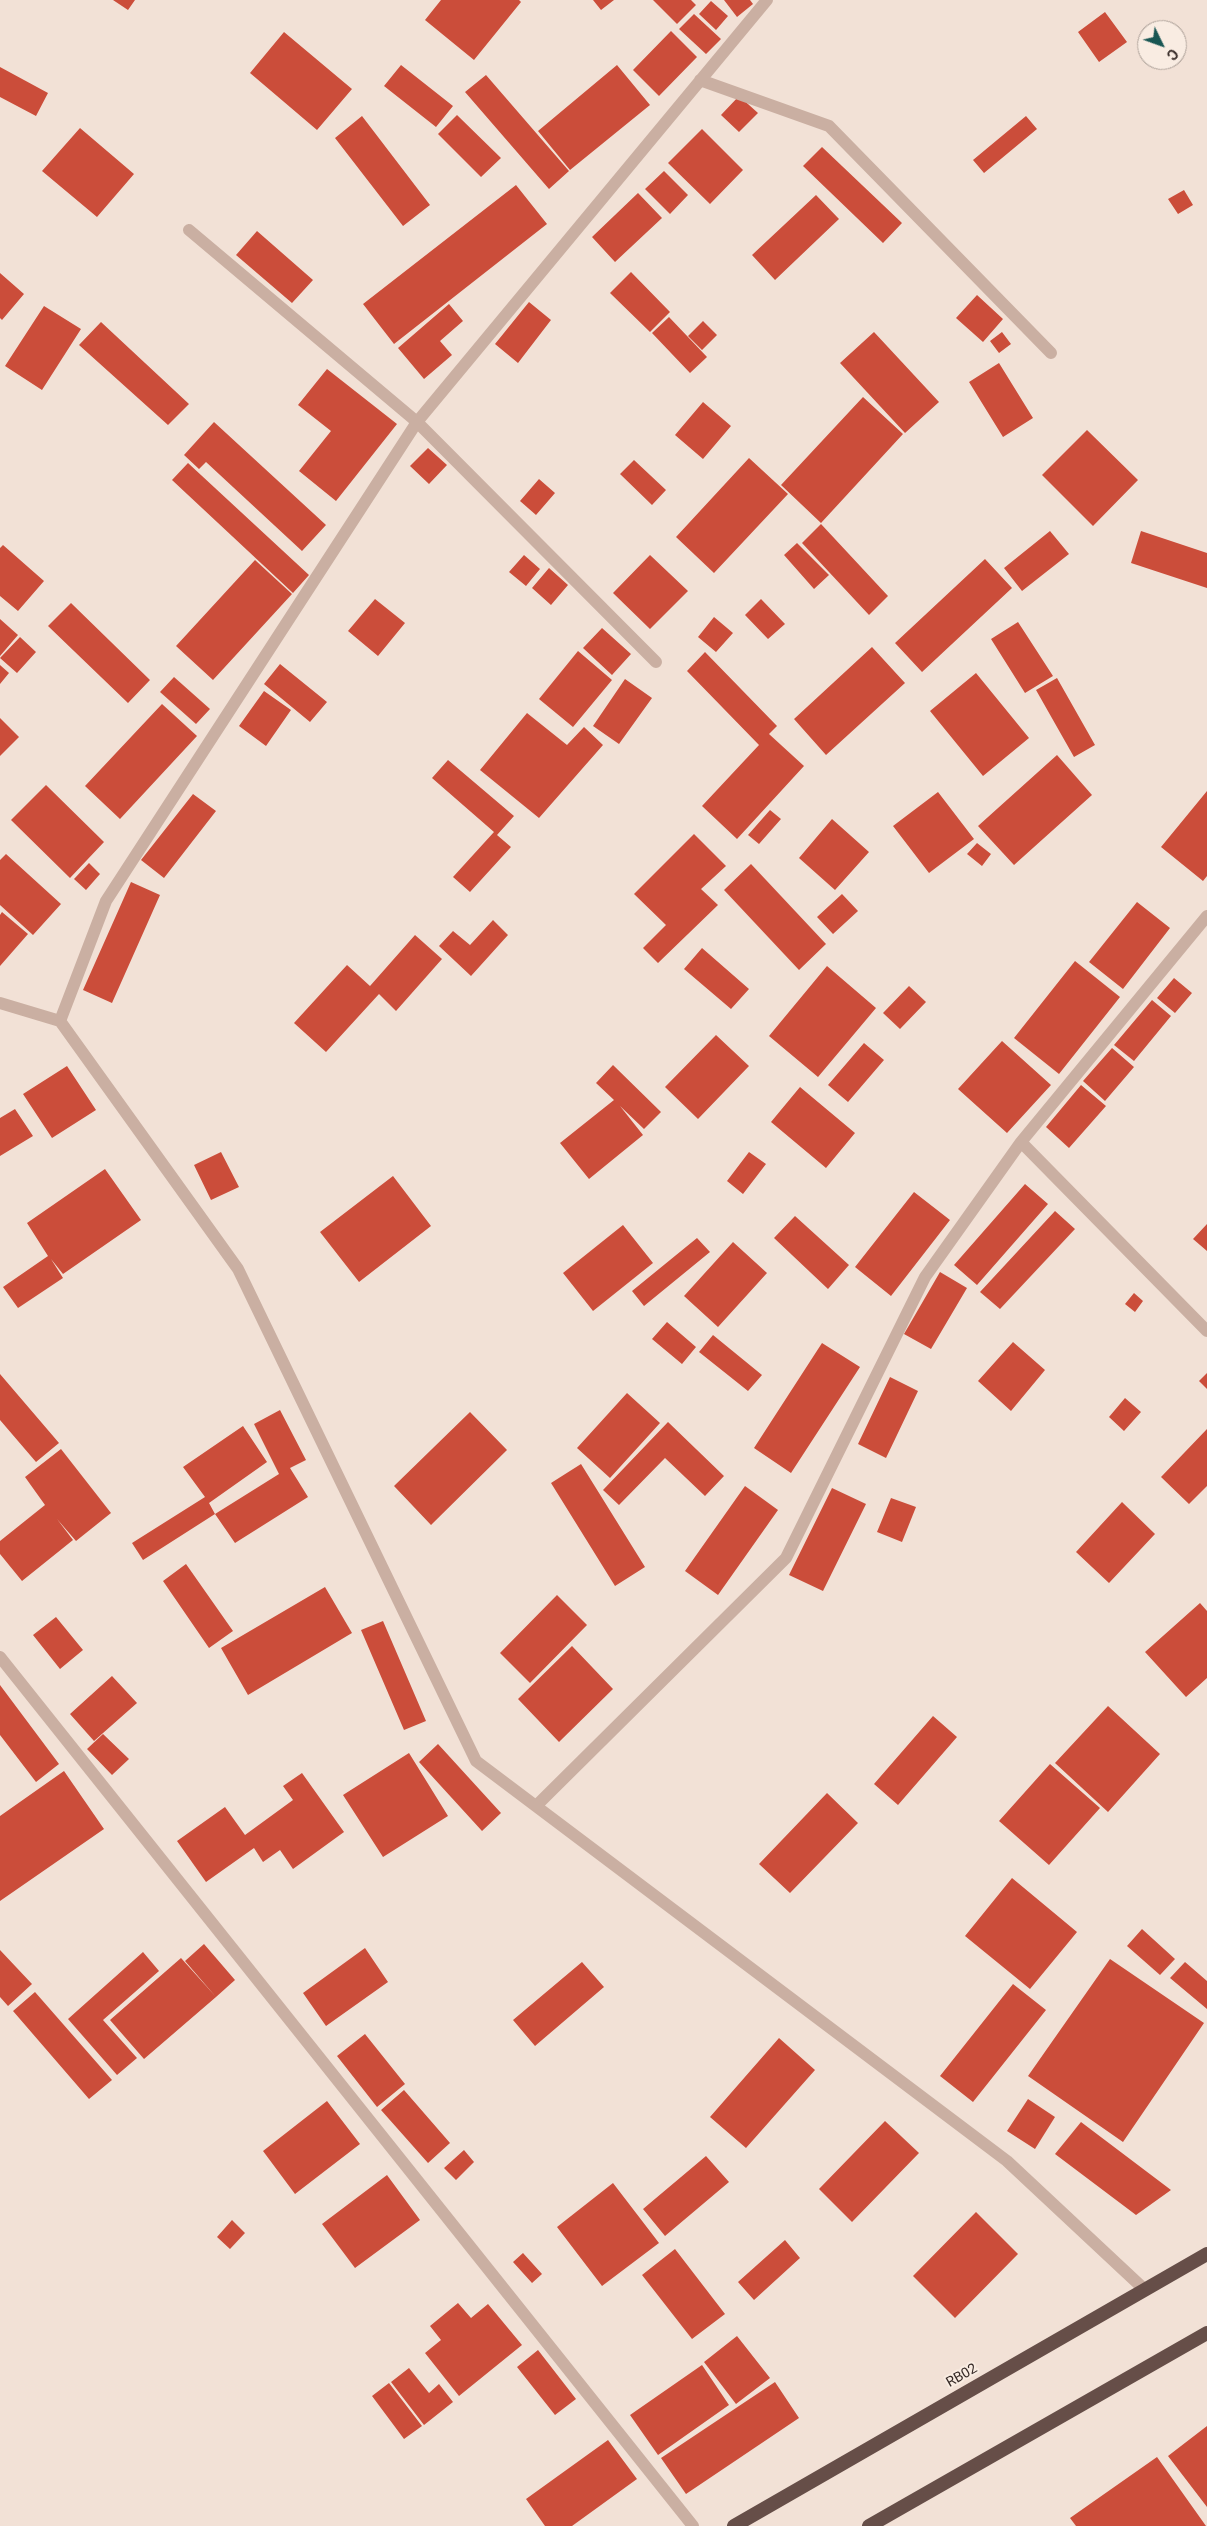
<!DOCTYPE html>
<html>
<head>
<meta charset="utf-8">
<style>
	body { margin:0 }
	#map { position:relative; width:1207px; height:2526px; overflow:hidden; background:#f2e1d6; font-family:Roboto,sans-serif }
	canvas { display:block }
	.north { position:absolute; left:1137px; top:20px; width:50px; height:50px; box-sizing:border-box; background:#f9ece2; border:1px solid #aa9e96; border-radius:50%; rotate:132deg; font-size:14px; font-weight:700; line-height:20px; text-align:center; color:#342825 }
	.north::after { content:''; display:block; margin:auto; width:18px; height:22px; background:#195653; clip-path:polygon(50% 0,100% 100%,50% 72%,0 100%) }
</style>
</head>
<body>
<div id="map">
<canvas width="1207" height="2526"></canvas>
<div class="north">С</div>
</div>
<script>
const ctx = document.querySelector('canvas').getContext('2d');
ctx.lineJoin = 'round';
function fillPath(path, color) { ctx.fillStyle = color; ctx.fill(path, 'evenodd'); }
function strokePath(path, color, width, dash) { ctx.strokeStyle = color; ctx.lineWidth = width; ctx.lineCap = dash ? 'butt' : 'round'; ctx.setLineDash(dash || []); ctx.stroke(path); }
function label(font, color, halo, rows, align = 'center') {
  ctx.font = font + ' Roboto,sans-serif'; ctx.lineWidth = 4; ctx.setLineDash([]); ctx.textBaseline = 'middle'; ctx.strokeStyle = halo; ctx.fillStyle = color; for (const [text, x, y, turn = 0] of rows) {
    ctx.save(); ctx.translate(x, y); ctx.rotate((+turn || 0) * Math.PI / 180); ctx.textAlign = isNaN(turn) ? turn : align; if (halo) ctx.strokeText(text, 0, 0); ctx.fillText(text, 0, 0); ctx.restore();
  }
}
const building = new Path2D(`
	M113,0h22l-7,10z
	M441,0h78l2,2 -47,58 -49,-40z
	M593,0h21l-13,10z
	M653,0h38l5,5 -19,19z
	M724,0h26l3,4 -16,13z
	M711,1l17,15 -12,14 -17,-16z
	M1105,12l22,30 -28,20 -21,-30z
	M694,14l27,25 -15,15 -27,-25z
	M671,31l26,26 -38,39 -26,-26z
	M284,32l68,57 -35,41 -67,-57z
	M401,65l52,41 -17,21 -52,-41z
	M617,65l33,40 -80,65 -32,-39z
	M0,67l48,26 -12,23 -36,-19z
	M486,75l83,96 -20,18 -84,-97z
	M739,96l19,17 -19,19 -18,-17z
	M457,115l44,43 -20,19 -43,-43z
	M362,116l68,89 -27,21 -68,-88z
	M1026,116l11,13 -53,44 -11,-13z
	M80,128l54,46 -37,43 -55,-46z
	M702,129l41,41 -33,34 -42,-41z
	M822,147l80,76 -19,20 -80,-77z
	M664,171l24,24 -18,19 -25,-25z
	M516,185l31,39 -153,120 -31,-40z
	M1184,190l9,15 -15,9 -10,-15z
	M638,193l24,25 -47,44 -23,-25z
	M816,195l23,24 -64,61 -23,-25z
	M257,231l56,49 -21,23 -56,-48z
	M631,272l39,40 -20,20 -40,-39z
	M0,273l24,21 -22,26 -2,-2z
	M977,295l26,24 -20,23 -27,-24z
	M529,302l22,18 -33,43 -23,-19z
	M449,304l14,17 -23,20 12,14 -28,24 -26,-31z
	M44,306l37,23 -39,61 -37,-24z
	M669,317l38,40 -17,16 -38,-40z
	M703,321l14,14 -15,15 -14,-14z
	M101,322l88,82 -21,21 -89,-80z
	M874,332l65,70 -34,31 -65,-70z
	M1002,332l9,12 -12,9 -9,-12z
	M999,363l34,55 -30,19 -34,-55z
	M327,369l70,55 -61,77 -37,-30 32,-40 -33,-26z
	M863,397l40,37 -82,89 -40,-38z
	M703,402l28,24 -28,33 -28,-24z
	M214,422l112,103 -24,26 -96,-89 -7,7 -15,-14z
	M1087,430l51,50 -45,46 -51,-51z
	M428,448l19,17 -18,19 -19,-18z
	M749,458l39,36 -74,79 -38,-36z
	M634,460l32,30 -14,15 -32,-31z
	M188,463l121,112 -16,18 -121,-113z
	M539,479l16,14 -19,22 -16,-14z
	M821,524l67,72 -19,19 -67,-72z
	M1050,531l19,23 -47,37 -18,-23z
	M1141,531l66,22v35l-76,-25z
	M797,543l32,32 -15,14 -30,-34z
	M3,545l41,36 -26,30 -18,-15v-48z
	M524,555l16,14 -14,17 -17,-14z
	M650,555l38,36 -38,38 -37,-36z
	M985,559l27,29 -90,84 -27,-29z
	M255,560l37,34 -79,86 -37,-34z
	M549,568l19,17 -17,20 -19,-17z
	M375,599l30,24 -27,33 -30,-25z
	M761,599l24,25 -17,15 -23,-24z
	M71,603l79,77 -22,23 -80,-77z
	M714,617l19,16 -17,19 -18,-15z
	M0,619l18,16 -18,21z
	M1018,622l35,54 -28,17 -34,-54z
	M602,628l29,26 -19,21 -29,-27z
	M20,637l16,15 -19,21 -17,-15z
	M872,647l33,36 -79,72 -32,-36z
	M578,651l34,29 -39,47 -34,-28z
	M705,652l72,74 -8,8 35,32 -67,73 -35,-33 57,-61 -72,-74z
	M280,664l47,38 -17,20 -46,-38z
	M0,665l9,8 -9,11z
	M976,673l53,65 -46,38 -53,-65z
	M174,677l36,32 -14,15 -36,-32z
	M1057,678l38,67 -21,12 -38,-67z
	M625,679l27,19 -33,46 -26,-18z
	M264,691l27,19 -25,36 -27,-20z
	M162,704l35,32 -77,83 -35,-33z
	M527,713l40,32 17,-18 19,18 -64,73 -59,-48z
	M0,718l19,19 -19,19z
	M1057,755l35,40 -78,70 -36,-39z
	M448,760l66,56 -17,19 14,12 -41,45 -17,-15 41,-45 -62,-54z
	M46,785l58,57 -34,36 -59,-58z
	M1207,791v85l-4,5 -42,-34z
	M938,792l36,47 -45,34 -36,-47z
	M193,794l23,17 -52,67 -23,-18z
	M770,810l11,9 -22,25 -11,-9z
	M832,819l37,33 -34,38 -36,-32z
	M694,834l32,32 -25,23 17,16 -60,58 -15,-15 23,-23 -32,-31z
	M977,843l14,11 -9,12 -15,-12z
	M6,854l55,50 -28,31 -33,-30v-45z
	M89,863l11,11 -14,16 -12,-11z
	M751,864l75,80 -27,26 -75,-80z
	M131,882l29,13 -48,108 -29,-13z
	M842,894l16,17 -25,23 -16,-17z
	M1137,902l33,26 -47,61 -34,-27z
	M2,912l26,22 -28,32v-51z
	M493,920l15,15 -37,41 -32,-30 14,-15 17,14z
	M415,935l27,24 -46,52 -17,-17 -53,58 -32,-29 53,-58 23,21z
	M702,948l47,41 -18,20 -47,-40z
	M1075,961l45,36 -61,77 -45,-36z
	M827,966l49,42 -58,69 -49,-41z
	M1174,978l18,15 -17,20 -18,-15z
	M909,986l17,16 -26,27 -17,-16z
	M1152,1000l19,16 -37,45 -20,-16z
	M716,1035l33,31 -51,53 -33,-32z
	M1002,1041l49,44 -44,48 -49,-44z
	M864,1043l20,17 -36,42 -20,-17z
	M1112,1048l22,19 -29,34 -22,-20z
	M613,1065l48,47 -17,17 -24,-23 23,29 -54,44 -29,-36 54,-43 -18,-17z
	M67,1066l29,44 -44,28 -29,-44z
	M1081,1085l25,21 -37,42 -23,-21z
	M800,1087l55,46 -29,35 -55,-46z
	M15,1109l18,27 -33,20v-38z
	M221,1152l18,35 -28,13 -17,-35z
	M749,1152l17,12 -23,30 -16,-13z
	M105,1169l36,51 -78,54 -12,-15 12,19 -45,30 -15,-21 45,-31 -21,-33z
	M393,1176l38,50 -72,56 -39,-50z
	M1025,1184l23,20 -71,81 -23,-20z
	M914,1192l36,28 -59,76 -36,-29z
	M1055,1211l20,18 -75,80 -20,-17z
	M795,1216l54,49 -21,24 -54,-51z
	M1207,1224v27l-14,-12z
	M623,1225l30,38 -60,48 -30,-38z
	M697,1238l13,14 -66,54 -12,-15z
	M733,1242l34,31 -49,54 -34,-31z
	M940,1272l27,16 -36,61 -27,-15z
	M1134,1293l9,8 -8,11 -10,-8z
	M667,1322l29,25 -14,17 -30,-25z
	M713,1335l49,40 -14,16 -49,-39z
	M1013,1342l32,28 -34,41 -33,-30z
	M822,1343l38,24 -69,106 -37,-25z
	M1207,1373v16l-8,-8z
	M0,1374l59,69 -23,19 -36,-42z
	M890,1377l28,14 -32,67 -28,-14z
	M627,1393l33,30 -50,55 -33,-30z
	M1125,1398l16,14 -17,19 -15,-14z
	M280,1410l26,50 -16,8 18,29 -73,46 -20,-29 64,-40 -25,-50z
	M470,1412l37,38 -76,75 -37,-39z
	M668,1422l56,54 -19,20 -40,-38 -46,47 -16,-15z
	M243,1426l24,36 -58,41 6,11 -72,46 -11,-17 73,-46 -22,-30z
	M1207,1429v57l-18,18 -28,-27z
	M61,1449l50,64 -35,28 -19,-22 16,21 -51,41 -22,-27v-13l45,-36 -20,-28z
	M581,1464l64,103 -30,19 -64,-103z
	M745,1486l33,24 -60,85 -33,-24z
	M832,1488l34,16 -43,87 -34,-16z
	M891,1498l25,9 -14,35 -25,-10z
	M1122,1502l33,32 -46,49 -33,-31z
	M186,1564l47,67 -24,17 -46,-67z
	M325,1587l27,46 -104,62 -27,-47z
	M557,1595l30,30 -57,58 -30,-30z
	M1200,1603l7,8v67l-21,19 -41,-45z
	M56,1617l27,33 -23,19 -27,-34z
	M383,1621l43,100 -22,9 -43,-100z
	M572,1646l41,43 -54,53 -41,-43z
	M112,1676l25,27 -43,38 -24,-27z
	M0,1685l59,79 -23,18 -36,-47z
	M1108,1706l52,48 -52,58 -53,-49z
	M933,1716l24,21 -59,68 -24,-21z
	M103,1734l26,25 -17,16 -25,-26z
	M438,1744l63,69 -19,18 -63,-69z
	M409,1753l39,63 -65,41 -40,-62z
	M1050,1764l50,44 -51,57 -50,-44z
	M64,1771l40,58 -104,72v-85z
	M302,1773l42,59 -51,37 -13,-19 -17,12 -9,-14 -48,34 -29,-41 48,-34 20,28 48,-35 -10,-14z
	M827,1793l31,30 -68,70 -31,-29z
	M1012,1878l65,54 -47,57 -65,-53z
	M1142,1929l33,30 -15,16 -33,-29z
	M204,1944l31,36 -19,17 -31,-36z
	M365,1948l23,34 -62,44 -23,-33z
	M0,1950l32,34 -24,22 -8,-9z
	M143,1952l16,19 -56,49 34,38 -20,17 -49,-56z
	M181,1958l35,39 -72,62 -34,-39z
	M1110,1959l94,64 -81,119 -95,-66z
	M582,1962l22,25 -69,59 -22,-26z
	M1185,1962l22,19v28l-37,-31z
	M1013,1984l33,26 -73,92 -33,-26z
	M35,1992l77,88 -23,19 -76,-88z
	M365,2034l40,50 -28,23 -40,-51z
	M779,2038l36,32 -69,78 -36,-31z
	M404,2090l46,53 -22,20 -47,-53z
	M1028,2099l27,18 -20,32 -28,-18z
	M327,2101l33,43 -65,50 -32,-43z
	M885,2121l34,32 -67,69 -33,-33z
	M1081,2122l90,68 -35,25 -81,-61z
	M464,2150l10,12 -18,18 -12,-12z
	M706,2156l23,26 -64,54 -22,-27z
	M387,2175l33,45 -65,48 -33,-44z
	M613,2183l46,60 -57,43 -45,-59z
	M976,2212l42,42 -63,64 -42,-42z
	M232,2220l13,13 -15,16 -13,-12z
	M785,2240l15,18 -46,42 -16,-18z
	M675,2249l50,65 -33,25 -50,-64z
	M523,2253l19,21 -10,9 -19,-21z
	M458,2303l13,15 17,-14 34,41 -63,51 -34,-43 16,-13 -11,-14z
	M737,2336l33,42 -34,26 -32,-42z
	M538,2350l38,49 -21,16 -38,-48z
	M702,2365l27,40 -71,50 -28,-40z
	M409,2368l20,25 10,-9 14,18 -29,23 -33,-43z
	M775,2382l24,36 -113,76 -25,-36z
	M389,2383l33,43 -18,13 -32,-43z
	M1207,2426v81l-39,-51z
	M608,2440l29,39 -65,47h-27l-19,-27z
	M1157,2457l49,69h-130l-6,-8z`);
const minor = new Path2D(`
	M700,80l129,46 222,227
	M189,230l228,192 239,240
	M0,1003l60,18 178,248 238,492 531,400 138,129
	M60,1021l46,-120 311,-479 350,-422
	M1021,1142l186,189
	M0,1657l693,869
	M536,1806l250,-248 139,-281 96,-135 186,-226`);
const trunk = new Path2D(`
	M734,2526l473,-272
	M869,2526l338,-193`);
const streetNames = [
	["RB02",962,2376,-30]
];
fillPath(building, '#cb4d3a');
strokePath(minor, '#caafa2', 12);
strokePath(trunk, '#664e48', 14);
label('14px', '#342825', '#f9ece2', streetNames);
</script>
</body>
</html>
